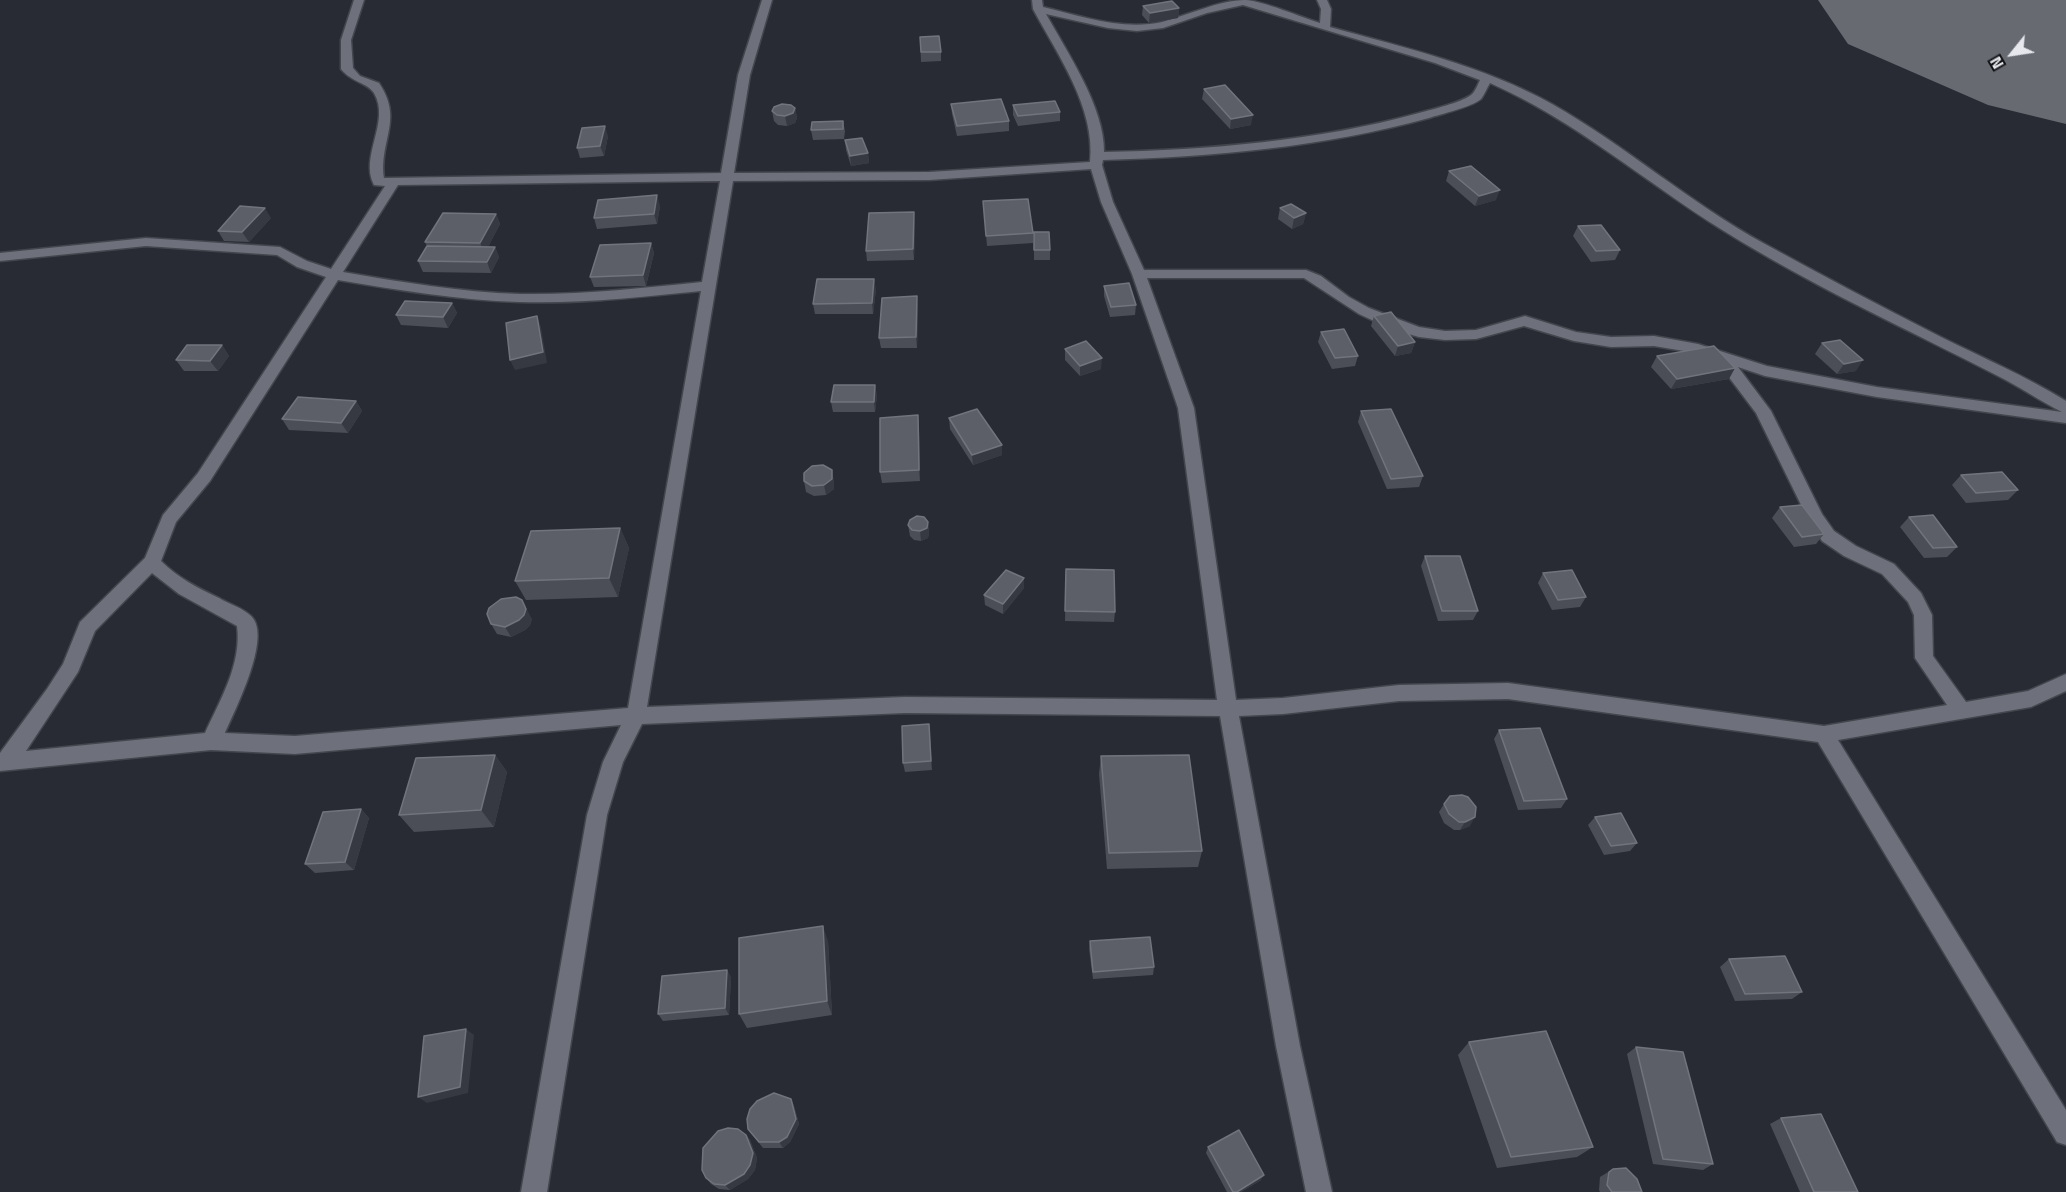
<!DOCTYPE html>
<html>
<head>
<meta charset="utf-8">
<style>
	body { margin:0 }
	#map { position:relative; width:2066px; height:1192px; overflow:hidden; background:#282b34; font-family:"Titillium Web",sans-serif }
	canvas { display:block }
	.north { position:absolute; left:1982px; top:24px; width:60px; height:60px; -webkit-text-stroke:4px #121418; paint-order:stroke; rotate:240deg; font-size:16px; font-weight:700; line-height:24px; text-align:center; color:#e6e8ee }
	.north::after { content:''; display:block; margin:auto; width:21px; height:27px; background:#e6e8ee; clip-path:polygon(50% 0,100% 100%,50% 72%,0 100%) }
</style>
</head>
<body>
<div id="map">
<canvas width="2066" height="1192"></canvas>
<div class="north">N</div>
</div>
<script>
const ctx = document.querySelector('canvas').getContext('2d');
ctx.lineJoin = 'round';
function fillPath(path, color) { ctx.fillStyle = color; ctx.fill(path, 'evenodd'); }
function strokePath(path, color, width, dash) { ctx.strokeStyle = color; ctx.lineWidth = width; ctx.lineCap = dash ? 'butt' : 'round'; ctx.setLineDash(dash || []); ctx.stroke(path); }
const runway = new Path2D(`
	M1818,0h248v124l-78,-19 -140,-61z`);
const street = new Path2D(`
	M354,0h10l-13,40 2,28 7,8 19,7c25,37 0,57 5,95l337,-5 17,-98 24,-75h10l-22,75 -16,98 195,-1 161,-10c6,-54 -33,-108 -57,-153l-1,-9h10l1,7c38,9 80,24 119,15 27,-7 57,-22 83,-22 19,1 55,17 75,23l1,-14 -4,-9h10l4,9 -1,18c76,21 154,39 222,77 74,42 138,99 213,140 58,32 117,63 176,93 42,21 85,39 125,64v22l-189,-26 -112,-21 -27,-9 33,44 51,103 12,17 22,15 38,18 27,29 11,22 1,41 33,46 62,-11 38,-17v17l-35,16 -193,33 228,370v35l-9,-3 -239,-400 -310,-43 -109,2 -116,13 -44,2 61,330 32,146h-26l-30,-146 -56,-330 -315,-3 -263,11 -19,38 -16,53 -60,377h-26l66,-377 16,-53 18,-37 -326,29 -84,-4 -211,21v-18l47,-64 16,-25 17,-42 65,-64 18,-43 35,-42 128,-196 -29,-10 -20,-12 -131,-9 -146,15v-8l146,-15 134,9 27,14 24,8 54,-83 -11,-1c-15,-29 17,-63 0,-92 -6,-10 -23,-11 -33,-24v-29zM1243,5l192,58 45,17c-2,4 -5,12 -9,15 -11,8 -38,14 -52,18 -102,28 -210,37 -315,39 1,-44 -37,-100 -58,-138l62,14 29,3 26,-3 44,-15zM1490,83c86,38 155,99 234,148 88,55 183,98 274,145 22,11 42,25 64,36l-185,-25 -110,-21 -69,-22 -44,-8 -43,1 -35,-5 -51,-16 -49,14 -31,1 -26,-4 -50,-19 -20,-11 -28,-21 -15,-6h-162l-31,-68 -11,-37 1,-5c109,-3 220,-13 326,-42 12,-4 43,-11 52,-19 3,-4 6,-11 9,-16zM1091,169l10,33 31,72 46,134 39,292 -312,-3 -258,10 86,-526 196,-1zM720,181l-18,101c-61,6 -121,13 -182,12 -60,-2 -119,-12 -177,-22l55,-87zM1147,278h157l55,36 32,15 28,8 26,3 31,-1 48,-13 50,15 37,6 43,-1 42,7 20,7 40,53 51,104 15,24 22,15 38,18 26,28 6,13 1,43 32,47 -123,21 -316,-43 -109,2 -116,13 -47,2 -42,-292zM338,280c60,10 120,20 181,22 60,2 121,-5 182,-11l-73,417 -333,28 -70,-3c9,-21 48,-97 26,-117 -8,-8 -22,-12 -32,-18 -21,-10 -41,-20 -58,-37l15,-39 34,-41zM152,573l27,21 58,32c5,38 -17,74 -32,107l-179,18 52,-79 17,-41z`);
const wall = new Path2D(`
	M1143,6l36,2 -1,10 -29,5 -7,-8z
	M920,37l21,15v9l-20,1z
	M1204,89l47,36 -21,4 -28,-30z
	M951,104l58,17v10l-52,5 -5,-22z
	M1013,105l47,7v9l-42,5 -5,-11z
	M795,108l2,10 -2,5 -8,3 -9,-1 -4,-4 -2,-10z
	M843,121l2,10 -1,8 -31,1 -2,-10z
	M608,136l-4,20 -24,2 -3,-10z
	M845,140l23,13 1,10 -18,3 -5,-16z
	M1449,171l47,29 -21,6 -29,-25z
	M983,201l50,32v10l-46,3z
	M660,206l-3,18 -60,5 -3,-11z
	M1280,208l26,5 -3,11 -11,5 -14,-10z
	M496,214l4,10 -12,23h7l4,10 -8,16 -68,-1 -5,-11 9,-15 -2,-4z
	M271,218l-22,24 -25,-1 -6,-10z
	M915,222l-1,38 -47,1 -1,-10z
	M1578,226l42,24 -5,10 -24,2 -18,-26z
	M1034,232l16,18v10h-16z
	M651,243l3,10 -8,33 -52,1 -4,-10z
	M1104,286l32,19 -1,10 -25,2 -6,-21z
	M876,289l-3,25h-58l-2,-10z
	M452,303l5,10 -9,15 -47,-3 -5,-10z
	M918,307l-1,41h-36l-2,-10z
	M1374,316l41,26 -4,11 -16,3 -24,-30z
	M1321,332l37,24 -3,10 -23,3 -14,-27z
	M1822,343l34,28 -19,3 -22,-20z
	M222,345l7,11 -11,15h-34l-8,-11z
	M1065,349l36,20 -21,7 -15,-16z
	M1657,356l72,23 -58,10 -20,-22z
	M877,395l-2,17h-42l-2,-10z
	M356,401l6,10 -14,22 -59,-3 -7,-11z
	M1361,411l62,65 -4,11 -32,2 -29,-67z
	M949,418l53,27v10l-29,10 -23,-36z
	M919,426l1,55 -38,2 -2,-11z
	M1961,475l57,15 -10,10 -42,3 -14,-18z
	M804,481h30v8l-8,6 -12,1 -8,-4z
	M1780,507l44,27 -8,10 -22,3 -22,-29z
	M1909,517l48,30 -10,10 -23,1 -24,-31z
	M928,522l1,10 -1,6 -7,3 -7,-1 -4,-4 -2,-11z
	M620,528l9,20 -11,49 -92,3 -11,-19z
	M1425,556l53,55 -5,9 -35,1 -17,-55z
	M1066,569l49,43 -1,10 -49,-1z
	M1543,573l43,24 -6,10 -28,3 -14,-27z
	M1024,588l-21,26 -18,-9 -1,-10z
	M532,619l-2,6 -5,5 -14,7 -14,-3 -6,-10z
	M929,724l3,46 -27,2 -2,-9z
	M1499,730l68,69 -6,9 -43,2 -24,-71z
	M495,755l12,17 -13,55 -80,5 -15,-17z
	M1101,756l101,95 -4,16 -91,2 -8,-95z
	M1444,804l26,22 -10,4h-6l-10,-7 -5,-11z
	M361,809l8,9 -15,52 -39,3 -10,-9z
	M1595,817l42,26 -7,8 -26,4 -16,-30z
	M828,941l4,74 -85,13 -8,-14z
	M1090,941l64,26 -1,8 -60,4 -4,-30z
	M1729,959l73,33 -10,7 -57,2 -15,-34z
	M727,970l4,8 -2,37 -66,6 -5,-7z
	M1469,1042l124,105 -16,10 -80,11 -39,-113z
	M1636,1047l77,117 -10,6 -50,-6 -26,-110z
	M791,1099l3,7 5,18 -9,18 -7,6h-20l-15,-19z
	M1781,1118l77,74h-58l-30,-68z
	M746,1135l4,5 7,18 -2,12 -7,9 -18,11 -11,-1 -8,-5 -5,-6z
	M1208,1147l53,33 -20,12h-14l-21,-39z
	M1613,1169l29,23h-42l-1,-2 1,-13z`);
const shadedWall = new Path2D(`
	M1179,8l-1,10 -29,5 1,-10z
	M795,108l2,10 -2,5 -8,3 -2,-10z
	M1253,115l-2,10 -21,4 1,-10z
	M605,126l3,10 -4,20 -4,-10z
	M868,153l1,10 -18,3 -1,-10z
	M1500,190l-4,10 -21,6 4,-10z
	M657,195l3,11 -3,18 -3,-10z
	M265,208l6,10 -22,24 -7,-10z
	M914,212l1,10 -1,38 -1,-11z
	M1306,213l-3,11 -11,5 2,-11z
	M496,214l4,10 -15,29 -5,-10z
	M651,243l3,10 -8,33 -3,-11z
	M495,247l4,10 -8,16 -4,-11z
	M874,279l2,10 -3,25 -1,-11z
	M917,296l1,11 -1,41 -1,-11z
	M452,303l5,10 -9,15 -5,-11z
	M537,316l4,11 6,36 -32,7 -5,-10z
	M1415,342l-4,11 -16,3 3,-10z
	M222,345l7,11 -11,15 -8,-10z
	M1102,358l-1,11 -21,7v-10z
	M1863,360l-7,11 -19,3 7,-10z
	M1735,368l-6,11 -58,10 6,-10z
	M875,385l2,10 -2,17 -1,-10z
	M356,401l6,10 -14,22 -7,-10z
	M918,415l1,11 1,55 -1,-11z
	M1002,445v10l-29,10 -1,-10z
	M832,470l2,11v8l-8,6 -2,-10z
	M928,522l1,10 -1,6 -7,3 -1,-10z
	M620,528l9,20 -11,49 -9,-19z
	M1024,578v10l-21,26v-10z
	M522,600l10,19 -2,6 -5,5 -14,7 -6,-10z
	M929,724l1,10 2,36 -1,-9z
	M495,755l12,17 -13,55 -13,-17z
	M361,809l8,9 -15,52 -9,-8z
	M1475,817l-5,9 -10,4 5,-8z
	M823,926l5,15 4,74 -5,-14z
	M727,970l4,8 -2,37 -4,-7z
	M466,1029l8,6 -6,58 -41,10 -9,-6z
	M791,1099l3,7 5,18 -9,18 -7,6 -4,-6z
	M746,1135l4,5 7,18 -2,12 -7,9 -18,11 -5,-5z
	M1264,1175l-3,5 -20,12h-4z`);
const building = new Path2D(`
	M1172,1l7,7 -29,5 -7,-7z
	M939,36l2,16h-20l-1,-15z
	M1225,85l28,30 -22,4 -27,-30z
	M1001,99l8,22 -52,5 -6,-22z
	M1055,101l5,11 -42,4 -5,-11z
	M782,104l9,1 4,3 -2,5 -8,3 -8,-1 -5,-4 2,-4z
	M843,121v8l-32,1 1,-8z
	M605,126l-5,20 -23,2 5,-20z
	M862,138l6,15 -18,3 -5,-16z
	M1471,166l29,24 -21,6 -30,-25z
	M657,195l-3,19 -60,4 4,-18z
	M1028,199l5,34 -47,3 -3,-35z
	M1291,204l15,9 -12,5 -14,-10z
	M240,206l25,2 -23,24 -24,-1z
	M914,212l-1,37 -47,2 3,-38z
	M443,213l53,1 -16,29 -55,-1z
	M1601,225l19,25 -24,1 -18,-25z
	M1034,232h15l1,18h-16z
	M651,243l-8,32 -53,2 10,-32z
	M427,246l68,1 -8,15 -69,-1z
	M817,279h57l-2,24 -59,1z
	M1129,283l7,22 -25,2 -7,-21z
	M917,296l-1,41 -37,1 3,-40z
	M405,301l47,2 -9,14 -47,-2z
	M1391,312l24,30 -17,4 -24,-30z
	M537,316l6,36 -33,8 -4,-37z
	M1344,329l14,27 -23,2 -14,-26z
	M1840,340l23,20 -19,4 -22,-21z
	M1086,341l16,17 -22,8 -15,-17z
	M187,345h35l-12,16 -34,-1z
	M1714,346l21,22 -58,11 -20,-23z
	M834,385h41l-1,17h-43z
	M298,397l58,4 -15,22 -59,-4z
	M977,409l25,36 -30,10 -23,-37z
	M1391,409l32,67 -32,3 -30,-68z
	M918,415l1,55 -39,2v-54z
	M823,465l9,5v9l-8,6 -12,1 -8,-5v-8l8,-7z
	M2002,472l16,18 -42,3 -15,-18z
	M1802,505l22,29 -22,3 -22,-30z
	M1933,515l24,32 -24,1 -24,-31z
	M917,516l7,1 4,5 -1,6 -7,3 -8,-1 -4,-5 2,-5z
	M620,528l-11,50 -94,3 16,-50z
	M1425,556h35l18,55h-36z
	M1066,569l48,1 1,42 -50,-1z
	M1006,570l18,8 -21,26 -19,-9z
	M1572,570l14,27 -28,3 -15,-27z
	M516,597l6,3 4,9 -2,6 -5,5 -14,7 -14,-3 -4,-10 2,-6 12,-9z
	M929,724l2,37 -28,2 -1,-37z
	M1540,728l27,71 -43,2 -25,-71z
	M495,755l-14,55 -82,5 17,-57z
	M1189,755l13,96 -93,2 -8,-97z
	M1462,795l6,2 8,10 -1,10 -10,5h-6l-10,-8 -5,-10 6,-8z
	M361,809l-16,53 -40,2 18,-52z
	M1621,813l16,30 -26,3 -16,-29z
	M823,926l4,75 -88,13v-76z
	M1150,937l4,30 -61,5 -3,-31z
	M1785,956l17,36 -57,2 -16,-35z
	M727,970l-2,38 -67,6 4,-38z
	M466,1029l-6,58 -42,10 6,-61z
	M1546,1031l47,116 -82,10 -42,-115z
	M1636,1047l47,5 30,112 -50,-5z
	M774,1093l17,6 5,20 -9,18 -8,5h-20l-11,-13 -1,-10 3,-10 7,-8z
	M1821,1114l37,78h-44l-33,-74z
	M728,1128l10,1 8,6 7,18 -3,12 -6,9 -19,11 -11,-1 -8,-6 -4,-8 1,-22 15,-17z
	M1239,1130l25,45 -27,17h-4l-25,-45z
	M1626,1168l11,11 5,13h-30l-5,-7 2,-13 4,-3z`);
fillPath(runway, '#686a72');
strokePath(street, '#44464e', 3);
fillPath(street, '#6e717b');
fillPath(wall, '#4c4e57');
fillPath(shadedWall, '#363942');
fillPath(building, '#5c5e68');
strokePath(building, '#72747d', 1.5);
</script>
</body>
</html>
